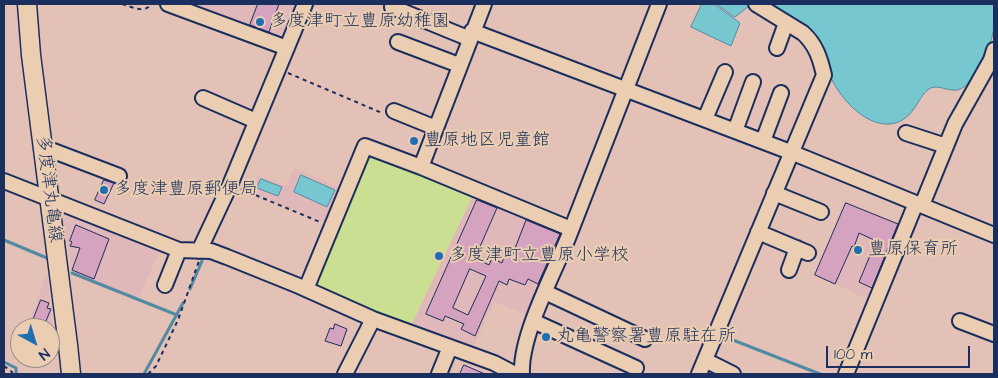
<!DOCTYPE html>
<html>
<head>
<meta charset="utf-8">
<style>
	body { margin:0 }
	#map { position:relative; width:998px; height:378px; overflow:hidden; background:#e4c1b6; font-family:"Architects Daughter",sans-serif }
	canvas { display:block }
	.frame { position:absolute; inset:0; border:5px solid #1b2f5e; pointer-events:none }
	.north { position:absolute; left:10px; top:318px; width:50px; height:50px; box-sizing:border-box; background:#ebceb2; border:1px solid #988e90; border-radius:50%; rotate:141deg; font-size:14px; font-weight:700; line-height:20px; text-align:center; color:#1b2f5e }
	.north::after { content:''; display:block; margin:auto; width:18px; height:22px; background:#1f6fb2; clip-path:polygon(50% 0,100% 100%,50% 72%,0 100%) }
	.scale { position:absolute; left:826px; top:346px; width:144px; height:22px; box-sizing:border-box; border:2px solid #1b2f5e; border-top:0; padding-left:6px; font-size:15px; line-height:18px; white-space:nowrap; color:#1b2f5e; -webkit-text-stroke:4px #ebceb2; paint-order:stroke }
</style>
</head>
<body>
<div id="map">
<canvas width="998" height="378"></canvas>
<div class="frame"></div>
<div class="north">N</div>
<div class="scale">100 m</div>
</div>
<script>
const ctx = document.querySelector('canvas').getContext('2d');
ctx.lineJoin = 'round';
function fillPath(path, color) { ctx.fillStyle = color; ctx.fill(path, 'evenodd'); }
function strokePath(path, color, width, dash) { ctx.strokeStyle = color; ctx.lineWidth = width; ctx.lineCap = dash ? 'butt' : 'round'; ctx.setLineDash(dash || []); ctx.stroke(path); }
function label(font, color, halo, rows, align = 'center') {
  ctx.font = font + ' "Architects Daughter","Klee One",sans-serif'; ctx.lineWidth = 4; ctx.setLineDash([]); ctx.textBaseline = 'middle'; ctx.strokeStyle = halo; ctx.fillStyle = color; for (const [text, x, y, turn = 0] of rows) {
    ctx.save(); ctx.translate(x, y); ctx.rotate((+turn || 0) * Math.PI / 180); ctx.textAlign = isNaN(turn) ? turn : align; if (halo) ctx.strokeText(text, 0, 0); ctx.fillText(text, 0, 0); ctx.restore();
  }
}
const built = new Path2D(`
	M180,4h120l-14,36z
	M365,154l200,78 -35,84 -36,-14 -22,48 -61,-24 -76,-99 -83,-35 6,-16 28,10 8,-18 55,24z
	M845,201l56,23 -31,76 -55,-25z
	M70,214l91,34 -23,51 -66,-26 -9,-53z
	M47,273l8,75 -5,-2v-18h-23z`);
const green = new Path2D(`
	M368,152l106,41 -63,133 -97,-39z`);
const water = new Path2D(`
	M702,4h12l26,19 -9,23 -40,-19z
	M717,4h31l1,2 -14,11z
	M763,4h231c0,7 1,15 0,23 -2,16 -17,59 -37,63 -7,1 -15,-3 -22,-3 -17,1 -17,34 -45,37 -26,2 -51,-27 -61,-50 -3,-5 -2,-13 -6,-17 -18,-19 -40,-36 -60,-53z
	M301,175l34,15 -8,17 -33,-15z
	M261,179l21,8 -4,9 -21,-8z`);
const stream = new Path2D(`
	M4,240l43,18
	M72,273l105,42
	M190,289l12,-28
	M720,335l100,39
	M4,362l12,6v6
	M144,374l39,-71`);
const building = new Path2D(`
	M258,4h21l-10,28 -19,-7z
	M104,180l10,3 -10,21 -9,-4z
	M477,200l20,8 -22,50 14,7 3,-7 10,5 3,-10 7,3 14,-36 34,14 -22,50 -10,-5 -3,6 -16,-6 -2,6 -8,-4 -24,55 -14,-7 3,-5 -19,-8 -2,5 -17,-7zM470,269l16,7 -18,39 -15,-7z
	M846,203l52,21 -26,64 -13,-6 17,-41 -17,-8 -5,14 -2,-1 -17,38 -20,-9z
	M76,225l33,14 -15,40 -22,-9 8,-22 -10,-2 2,-4 -2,-1z
	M41,300l8,3 -2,5 4,1 -8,19h-13z
	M335,324l12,5 -6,17 -16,-5 5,-13 3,1z
	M464,365l21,9h-25z`);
const path = new Path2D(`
	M122,4c11,3 21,10 30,0
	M288,73l94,40
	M241,189l79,33
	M4,366l8,6v2
	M148,374l8,-8 22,-46 21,-59`);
const minor = new Path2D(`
	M168,4l119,44
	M484,4l-63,163 150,62
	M392,7l78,32
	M472,31l321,122 201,82
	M398,42l61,23
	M777,48l9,-25
	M203,98l53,23
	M394,111l42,17
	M705,119l20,-47
	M735,131l18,-49
	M906,133l40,13
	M763,141l18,-48
	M43,147l76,29
	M4,181l175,69 32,1 16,6 72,29 74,33 121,44 21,11
	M774,193l47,19
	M922,205l33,-81 36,-64 3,-10
	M758,232l50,21
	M199,251l31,-66 75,-181
	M789,270l8,-22
	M165,285l14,-35
	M306,289l59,-143 56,21
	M545,292l100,47
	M533,321l103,47
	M960,321l34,13
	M705,360l28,14
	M345,374l28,-55
	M439,374l11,-27
	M522,374c-2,-38 31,-99 46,-136 31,-78 61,-156 91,-234
	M699,374l125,-299c-4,-17 -8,-30 -21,-42l-47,-29
	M846,374l70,-171`);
const major = new Path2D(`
	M27,4l4,51 37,290 3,29`);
const markers = [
	[260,22,5,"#1f6fb2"],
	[414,141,5,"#1f6fb2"],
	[104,190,5,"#1f6fb2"],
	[858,250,5,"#1f6fb2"],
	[439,256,5,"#1f6fb2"],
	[546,337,5,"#1f6fb2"]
];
const poiNames = [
	["多度津町立豊原幼稚園",270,22],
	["豊原地区児童館",424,141],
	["多度津豊原郵便局",114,190],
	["豊原保育所",868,250],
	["多度津町立豊原小学校",449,256],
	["丸亀警察署豊原駐在所",556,337]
];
const streetNames = [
	["多度津丸亀線",48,189,83]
];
fillPath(built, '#e0b8b9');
fillPath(green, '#cbdf93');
fillPath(water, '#77c7d1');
strokePath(water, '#528aa3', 1);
strokePath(stream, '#528aa3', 3);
fillPath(building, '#d5a2bf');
strokePath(building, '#1b2f5e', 1);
strokePath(minor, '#1b2f5e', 18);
strokePath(major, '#1b2f5e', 21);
strokePath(path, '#1b2f5e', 2, [4, 4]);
strokePath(minor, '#ebceb2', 14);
strokePath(major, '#ebceb2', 18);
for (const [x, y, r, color] of markers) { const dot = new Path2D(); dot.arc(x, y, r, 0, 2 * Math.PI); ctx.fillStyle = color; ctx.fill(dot); strokePath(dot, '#ebceb2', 2); }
label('18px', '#1b2f5e', '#ebceb2', poiNames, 'left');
label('18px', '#1b2f5e', '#ebceb2', streetNames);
</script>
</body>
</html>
